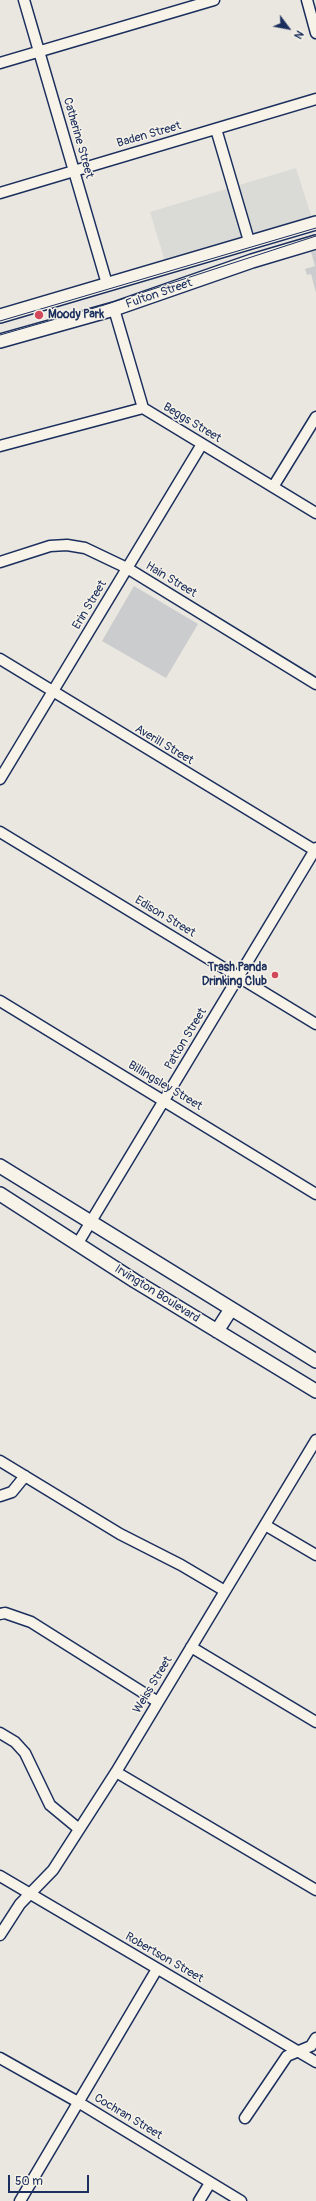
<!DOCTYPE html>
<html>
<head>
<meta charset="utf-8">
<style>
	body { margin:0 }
	#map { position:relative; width:316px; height:2201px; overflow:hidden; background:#eae7e0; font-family:Pangolin,sans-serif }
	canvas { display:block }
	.north { position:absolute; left:268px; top:8px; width:40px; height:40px; -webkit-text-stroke:3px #f7f3e8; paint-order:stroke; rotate:122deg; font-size:11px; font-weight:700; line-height:16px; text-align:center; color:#1b2f5e }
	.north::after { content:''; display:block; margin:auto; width:14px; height:18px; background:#1b2f5e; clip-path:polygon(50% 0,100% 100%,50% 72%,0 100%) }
	.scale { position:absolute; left:8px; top:2175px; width:81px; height:18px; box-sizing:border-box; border:2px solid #1b2f5e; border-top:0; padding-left:5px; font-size:12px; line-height:14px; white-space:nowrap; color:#1b2f5e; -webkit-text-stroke:3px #f7f3e8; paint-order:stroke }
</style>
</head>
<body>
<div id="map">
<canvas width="316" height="2201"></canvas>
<div class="north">N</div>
<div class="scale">50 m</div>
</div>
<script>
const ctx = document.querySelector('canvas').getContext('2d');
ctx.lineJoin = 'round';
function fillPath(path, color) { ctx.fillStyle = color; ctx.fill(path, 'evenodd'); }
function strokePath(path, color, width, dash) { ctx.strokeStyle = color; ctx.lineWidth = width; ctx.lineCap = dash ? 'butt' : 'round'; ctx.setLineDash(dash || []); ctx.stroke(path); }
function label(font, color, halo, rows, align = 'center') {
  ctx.font = font + ' Pangolin,sans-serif'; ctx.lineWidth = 3; ctx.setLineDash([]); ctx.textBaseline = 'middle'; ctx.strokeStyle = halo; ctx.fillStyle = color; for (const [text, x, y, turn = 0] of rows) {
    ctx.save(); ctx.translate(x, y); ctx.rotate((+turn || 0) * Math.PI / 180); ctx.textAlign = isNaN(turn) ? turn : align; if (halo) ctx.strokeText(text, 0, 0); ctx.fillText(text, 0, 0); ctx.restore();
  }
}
const built = new Path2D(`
	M296,168l16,50 -147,43 -15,-49z`);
const green = new Path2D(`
	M316,251v42l-5,-19 -4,1 -2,-6 10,-3 -4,-14z
	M134,586l64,38 -32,54 -64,-37z`);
const minor = new Path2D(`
	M24,0l83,284
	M307,0l9,33
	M0,63l214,-63
	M216,129l33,112
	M0,193l316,-94
	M114,309l29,99 173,105
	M0,446l143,-38
	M273,487l43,-70
	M0,562l50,-16 17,-1 18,3 42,20 189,116
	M0,659l316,192
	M0,779l202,-335
	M0,832l316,192
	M0,1001l316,193
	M78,1243l238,-395
	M0,1461l120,73 61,31 44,26
	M0,1496l12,-4 13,-16
	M265,1525l51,30
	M0,1614l5,-1 26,9 127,80
	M191,1647l125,75
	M0,1733l15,9 10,11 25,52 29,24
	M116,1772l200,118
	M0,1876l316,186
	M0,1935l20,-31 33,-34 63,-98 200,-332
	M0,2058l78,44 163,99
	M245,2118l42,-62 24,-10 5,-8
	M20,2201l137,-232
	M199,2201l11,-18`);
const major = new Path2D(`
	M0,316l316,-93
	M0,341l114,-32 138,-48 64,-19
	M0,1166l316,195
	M0,1194l135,87 181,110
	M217,1331l14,-22`);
const tram = new Path2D(`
	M0,321l316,-93
	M0,335l101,-29 215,-70`);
const markers = [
	[39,315,5,"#d1495b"],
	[275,975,4,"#d1495b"]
];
const streetNames = [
	["Baden Street",149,135,-16],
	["Catherine Street",78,138,74],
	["Fulton Street",159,294,-19],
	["Beggs Street",192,423,31],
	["Hain Street",171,580,31],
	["Erin Street",90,605,-59],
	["Averill Street",164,745,31],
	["Edison Street",165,917,31],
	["Patton Street",186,1039,-59],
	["Billingsley Street",165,1086,31],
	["Irvington Boulevard",157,1294,32],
	["Weiss Street",153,1685,-59],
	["Robertson Street",164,1958,30],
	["Cochran Street",128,2117,31]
];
const poiNames = [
	["Moody Park",48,315],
	["Trash Panda",267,968,"right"],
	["Drinking Club",267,982,"right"]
];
fillPath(built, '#dadad6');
fillPath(green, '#cbcccd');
strokePath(minor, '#1b2f5e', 13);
strokePath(major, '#1b2f5e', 16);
strokePath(minor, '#f7f3e8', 10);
strokePath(major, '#f7f3e8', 13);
strokePath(tram, '#1b2f5e', 1);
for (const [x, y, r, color] of markers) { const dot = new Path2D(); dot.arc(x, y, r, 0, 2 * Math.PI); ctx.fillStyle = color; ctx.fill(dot); strokePath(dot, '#f7f3e8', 1.5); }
label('12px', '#1b2f5e', '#f7f3e8', streetNames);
label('bold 12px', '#1b2f5e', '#f7f3e8', poiNames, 'left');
</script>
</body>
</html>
